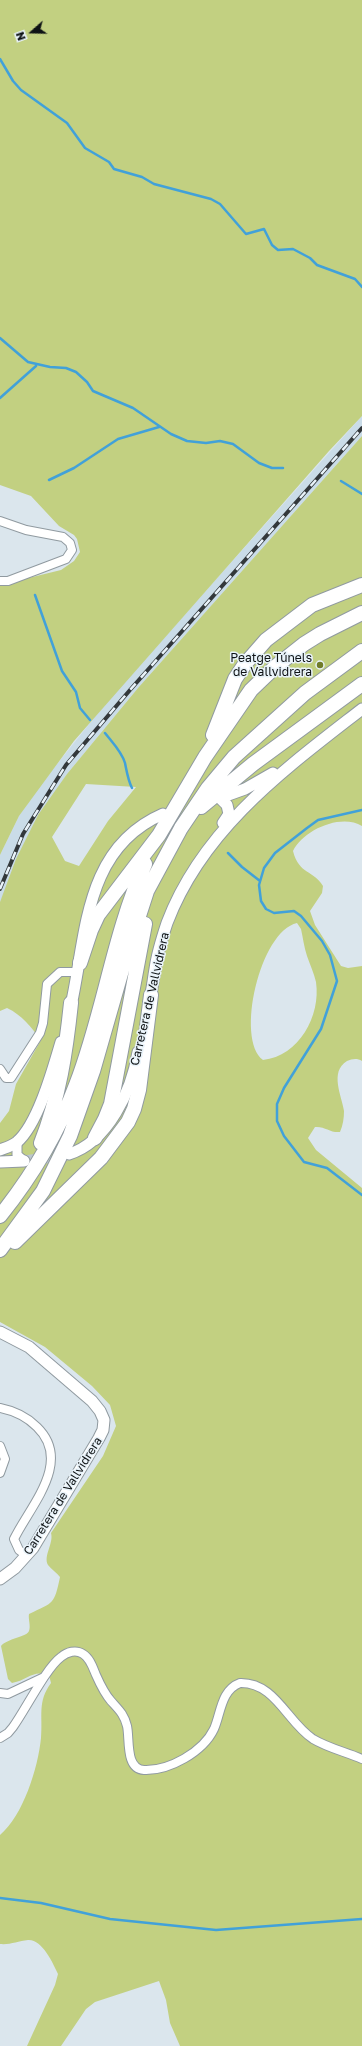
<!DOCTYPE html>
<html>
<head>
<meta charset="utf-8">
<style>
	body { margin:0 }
	#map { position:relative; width:362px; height:2046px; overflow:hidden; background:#dbe6ed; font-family:"Golos Text",sans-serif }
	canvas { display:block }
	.north { position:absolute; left:12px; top:12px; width:40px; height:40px; -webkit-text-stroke:3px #e9f3fa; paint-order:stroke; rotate:250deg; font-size:11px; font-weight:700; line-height:16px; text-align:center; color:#0e1214 }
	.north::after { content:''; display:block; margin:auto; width:14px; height:18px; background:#0e1214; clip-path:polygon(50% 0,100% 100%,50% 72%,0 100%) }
</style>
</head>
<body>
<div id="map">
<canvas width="362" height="2046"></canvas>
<div class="north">N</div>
</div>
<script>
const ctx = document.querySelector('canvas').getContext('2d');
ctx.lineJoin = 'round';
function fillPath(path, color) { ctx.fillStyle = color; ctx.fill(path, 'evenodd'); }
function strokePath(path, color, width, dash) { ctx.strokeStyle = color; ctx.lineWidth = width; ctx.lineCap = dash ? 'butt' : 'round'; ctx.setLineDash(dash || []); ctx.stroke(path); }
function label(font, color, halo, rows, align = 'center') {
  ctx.font = font + ' "Golos Text",sans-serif'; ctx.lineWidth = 3; ctx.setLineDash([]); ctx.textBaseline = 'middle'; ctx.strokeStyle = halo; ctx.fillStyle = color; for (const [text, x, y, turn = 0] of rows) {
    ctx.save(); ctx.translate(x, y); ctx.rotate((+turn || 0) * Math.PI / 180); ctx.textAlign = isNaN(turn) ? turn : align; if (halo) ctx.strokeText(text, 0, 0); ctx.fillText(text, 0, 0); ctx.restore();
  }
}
const built = new Path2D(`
	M362,416v20l-224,252 -71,86 -67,128v-47l19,-39 22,-32 70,-87z`);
const green = new Path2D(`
	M0,0h362v416l-33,35 -255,290 -55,75 -19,39v-270l61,-15 13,-9 6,-9 -3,-13 -3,-4 -15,-9 -28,-30 -31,-11z
	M362,436v390c-21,-13 -59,4 -69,25 6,24 21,19 30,35l-1,7 -12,18 5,14 26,41 7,2 14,-2v95c-5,-3 -10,-2 -15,0 -18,11 -5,35 -3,50 0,7 -1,14 -4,21 -10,1 -15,-6 -25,-5l-7,11 8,12 46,38v858h-182l-10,-23 -4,-23 -7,-19 -64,21 -9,7 -25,37h-34l28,-61 3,-11c-5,-11 -16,-35 -30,-34 -10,1 -18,5 -28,4v-109c23,-19 38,-67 41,-97 2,-22 -4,-36 10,-55l-2,-8c-18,-5 -20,5 -37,8l-4,-4 -7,-33c7,-8 26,-9 28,-15 2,-5 -1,-12 0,-17 25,-12 25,-9 31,-37 -3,-4 -9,-8 -12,-12 -5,-9 6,-22 3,-32l52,-77 13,-30 -6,-21 -18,-19 -47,-39 -45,-25v-199l9,-12 7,-27 25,-44c-10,-13 -19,-25 -34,-32l-7,3v-109l16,-43 22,-44 29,-41 71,-86zM86,784l50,3 -28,34 -29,45 -14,-5 -13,-24zM297,923l4,6c2,9 3,18 6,27 3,9 7,17 9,26 5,34 -17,74 -53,78 -28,-21 -3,-129 34,-137z`);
const stream = new Path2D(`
	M0,59l13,22 8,9 46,33 18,25 24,14 5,7 28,8 12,7 57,15 9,5 26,30 18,-5 8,16 6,5 15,-1 17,9 7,7 38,14 7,8
	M0,338l28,24 22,5 16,1 10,4 11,10 6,9 40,17 38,26 16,7 19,2 14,-2 13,3 26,19 13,5h11
	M0,398l36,-32
	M49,480l25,-12 44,-29 41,-12
	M341,481l21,13
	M35,595l27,76 14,21 4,16 10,12
	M105,733c7,9 17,19 20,30 2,10 3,17 7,25
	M362,810l-44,10 -11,8 -32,25 -11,15 -5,17 2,16 5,8 8,4 20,-2 7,5 21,25 8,14 7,26 -16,48 -37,59 -7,16v17l7,15 20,26 23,6 35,27
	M228,853l14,14 18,14
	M0,1898l41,5 69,16 106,11 146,-11`);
const secondaryTunnel = new Path2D(`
	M24,1161l43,-6`);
const minor = new Path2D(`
	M0,521l26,9 37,7 7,6 2,7 -6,9 -58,22h-8
	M0,1069l6,9h5l29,-45 3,-10 4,-39 13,-12h17
	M0,1408c15,3 27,9 37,19 36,35 -7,79 -23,112l5,11 8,6
	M0,1446l5,13 -5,14
	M0,1693l8,1 36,-17
	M0,1738l8,-5 5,-6c13,-18 33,-59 48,-70 6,-5 15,-8 22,-3 7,4 10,14 13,21 4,9 8,18 15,26 8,9 13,13 16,25 3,13 -2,43 17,44 25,1 59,-18 70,-41 7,-16 7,-39 26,-46 35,-1 47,39 73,56 15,9 33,13 49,20`);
const tertiary = new Path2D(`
	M17,1142v13l7,6`);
const secondary = new Path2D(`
	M223,823l6,-9 -2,-9 -7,-7 25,-9 28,-16
	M149,1002c3,-10 4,-22 6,-33 2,-15 7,-31 12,-46 36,-95 118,-154 195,-214
	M70,1010c17,-72 12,-161 93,-196
	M0,1150c5,-2 12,-4 17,-8 21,-18 36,-73 44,-100
	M69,1154c39,-12 63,-64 69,-102
	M0,1162l24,-1
	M0,1332l29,15 63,54 8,10 4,9 -1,10 -4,8 -66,110 -18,20 -15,11`);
const motorway = new Path2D(`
	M213,735l22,-56 10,-15 21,-24 46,-35 50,-20
	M201,807l52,-43 109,-80
	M80,963l11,-33 7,-15 61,-80 46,-78 46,-67 24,-23 29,-23 16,-10 42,-21
	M95,1138l10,-19 6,-15 34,-180
	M41,1143c18,-45 25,-92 30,-140
	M0,1216c32,-40 58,-83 76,-131 28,-72 37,-150 69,-221
	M15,1242l86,-84 27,-36 6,-13 5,-19 12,-95
	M0,1250l43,-59 27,-55 23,-65 33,-115 21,-65 34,-63 27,-40 26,-31 71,-64 57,-42`);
const rail = new Path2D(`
	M0,889l23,-55 43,-69 64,-75 232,-262`);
const markers = [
	[320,665,4,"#707c29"]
];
const poiNames = [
	["Peatge Túnels",312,658],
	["de Vallvidrera",312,672]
];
const streetNames = [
	["Carretera de Vallvidrera",150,999,-77],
	["Carretera de Vallvidrera",63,1496,-58]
];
fillPath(built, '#cadce8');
fillPath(green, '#c2d081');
strokePath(stream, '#41a1d9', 2.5);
strokePath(secondaryTunnel, '#bcc6cc', 11, [11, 5.5]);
strokePath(minor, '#909aa0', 10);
strokePath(tertiary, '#909aa0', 11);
strokePath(secondary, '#909aa0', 13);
strokePath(motorway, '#909aa0', 16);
strokePath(minor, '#fff', 8);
strokePath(tertiary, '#fff', 9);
strokePath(secondary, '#fff', 11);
strokePath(motorway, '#fff', 14);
strokePath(rail, '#33383b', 4);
strokePath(rail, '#e9f3fa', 2.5, [8]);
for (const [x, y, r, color] of markers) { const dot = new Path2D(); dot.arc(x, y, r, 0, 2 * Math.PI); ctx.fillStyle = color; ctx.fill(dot); strokePath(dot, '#e9f3fa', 1.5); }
label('12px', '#0e1214', '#e9f3fa', poiNames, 'right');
label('12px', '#0e1214', '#e9f3fa', streetNames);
</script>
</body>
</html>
